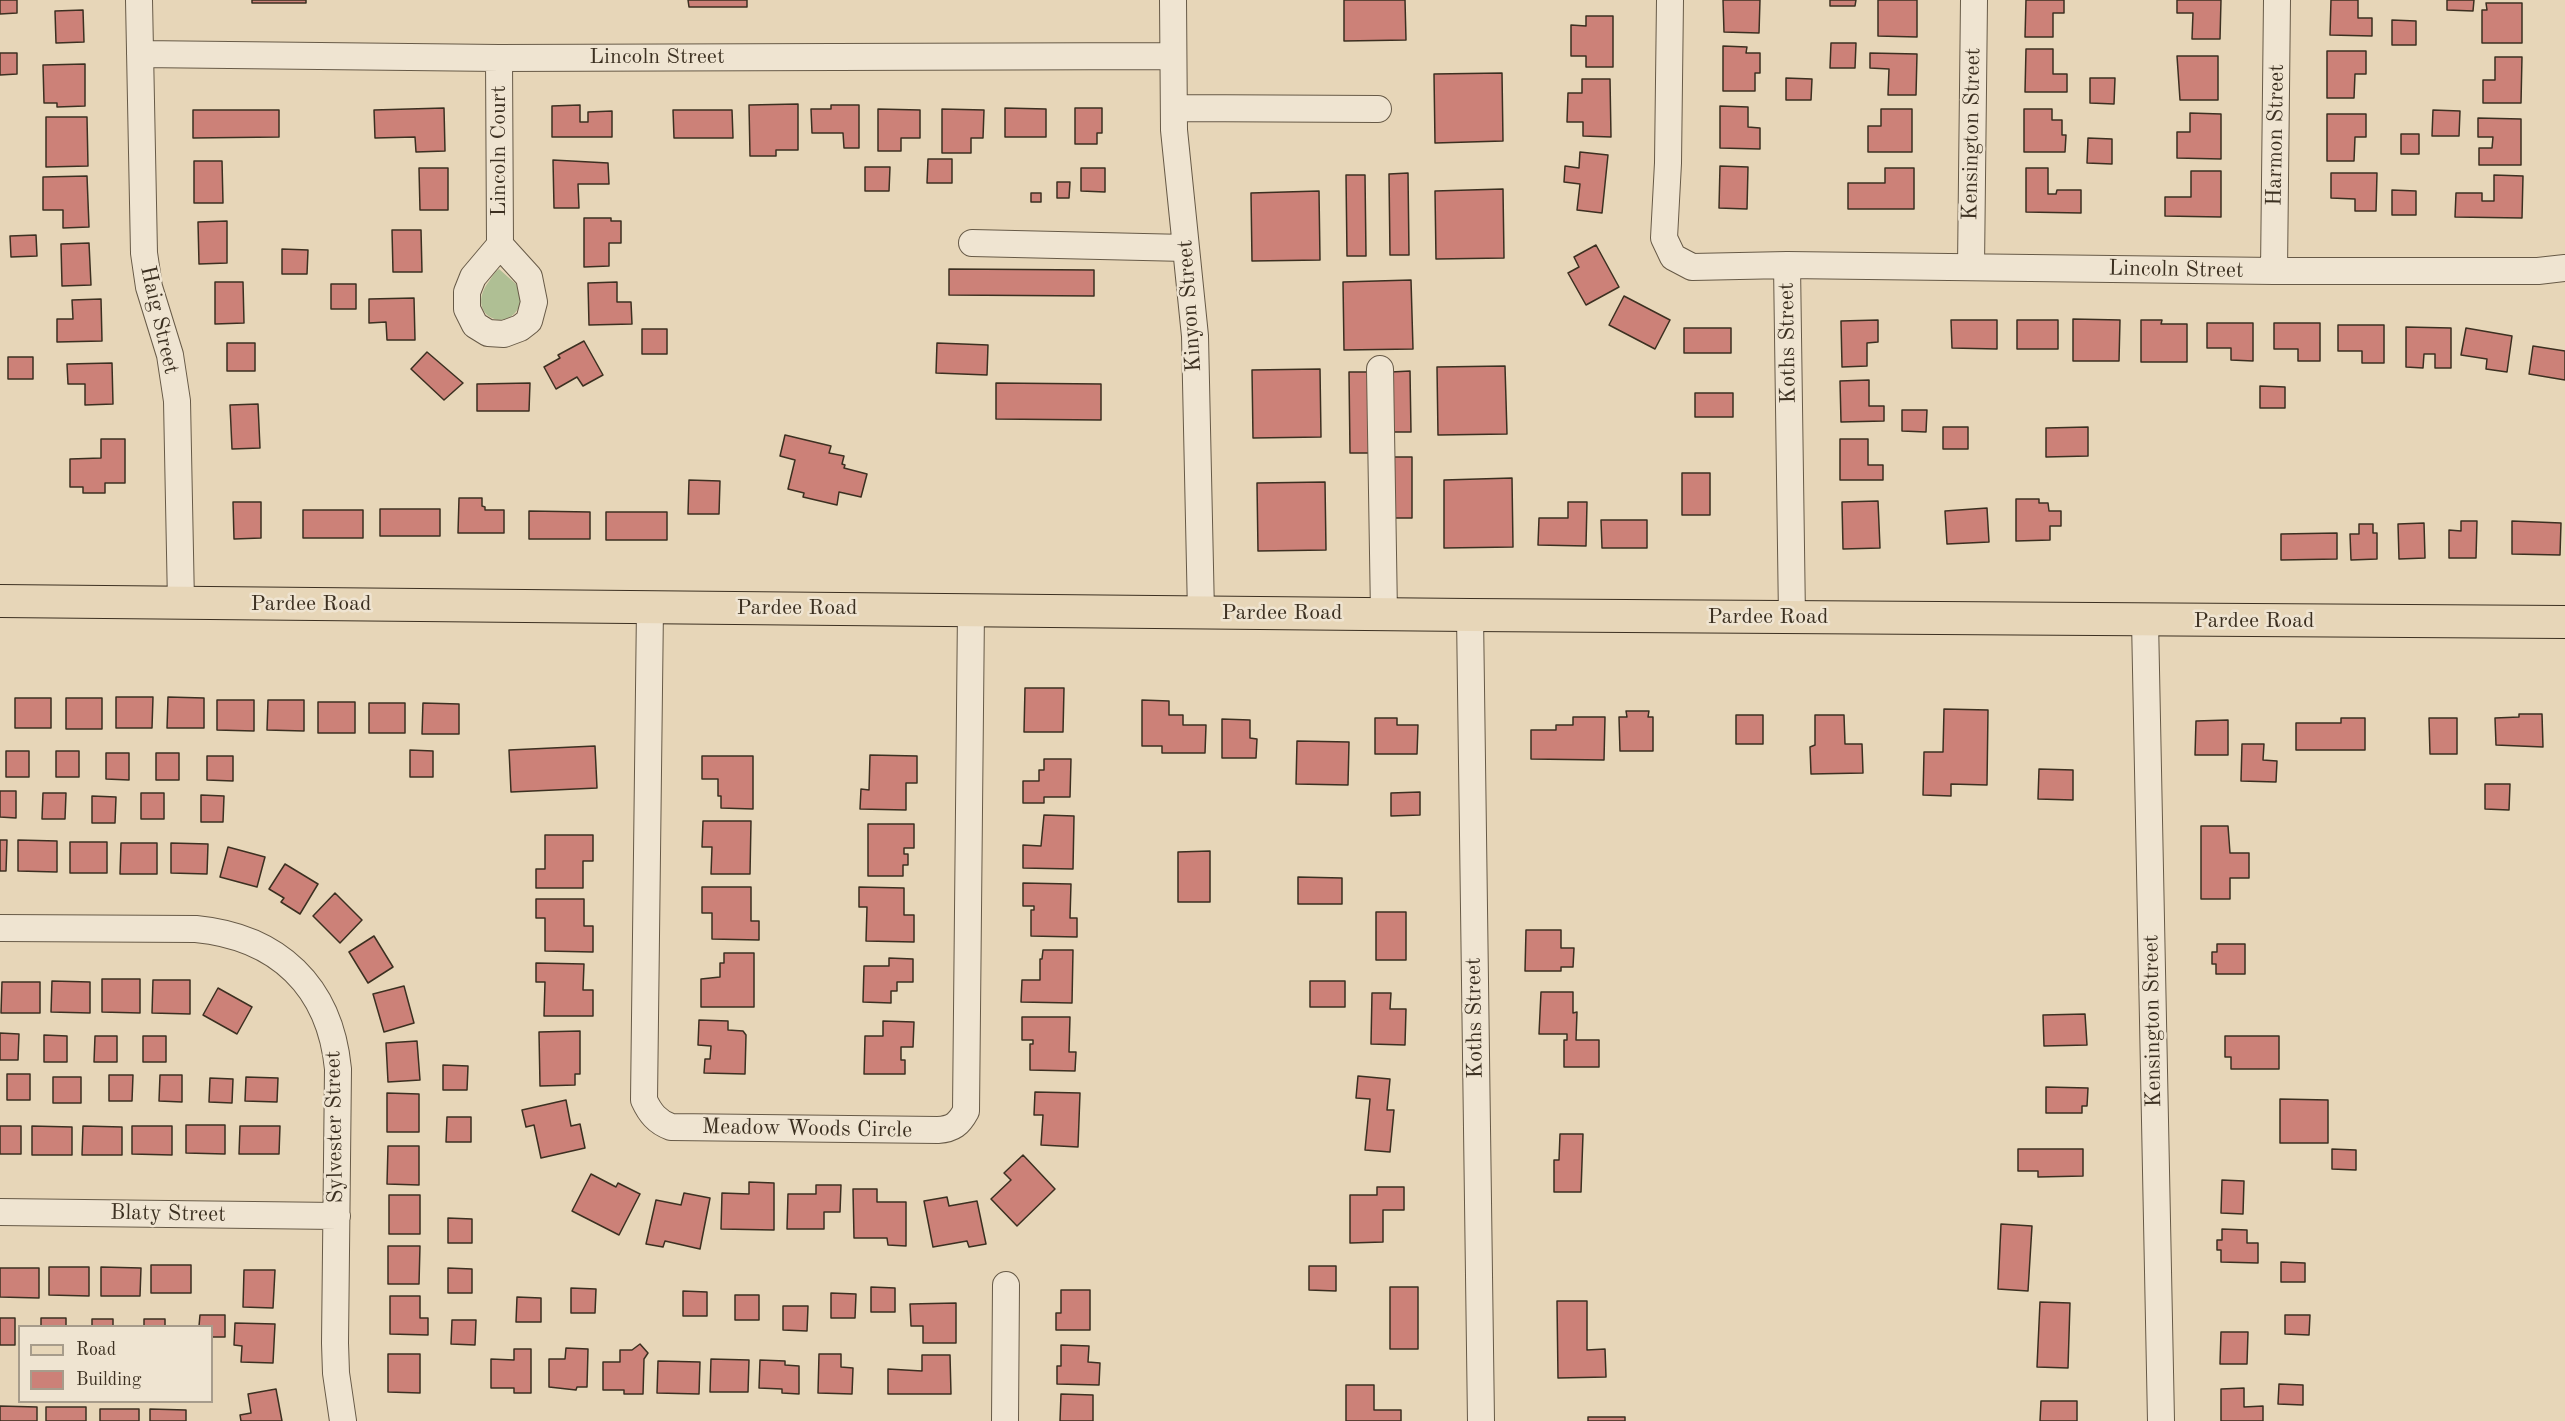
<!DOCTYPE html>
<html>
<head>
<meta charset="utf-8">
<style>
	body { margin:0 }
	#map { position:relative; width:2565px; height:1421px; overflow:hidden; background:#e7d6b8; font-family:"Old Standard TT",serif }
	canvas { display:block }
	.legend { position:absolute; left:18px; top:1325px; width:195px; height:78px; box-sizing:border-box; background:#efe4d1; border:2px solid #a79c8b; margin:0; padding:8px 10px; list-style:none; font-size:18px; color:#3c3021 }
	.legend li { display:flex; align-items:center; gap:12px; height:30px }
	.legend b { width:30px; border:2px solid #a79c8b }
</style>
</head>
<body>
<div id="map">
<canvas width="2565" height="1421"></canvas>
<ul class="legend">
<li><b style="height:8px;background:#e7d6b8"></b>Road</li>
<li><b style="height:16px;background:#cc8178"></b>Building</li>
</ul>
</div>
<script>
const ctx = document.querySelector('canvas').getContext('2d');
ctx.lineJoin = 'round';
function fillPath(path, color) { ctx.fillStyle = color; ctx.fill(path, 'evenodd'); }
function strokePath(path, color, width, dash) { ctx.strokeStyle = color; ctx.lineWidth = width; ctx.lineCap = dash ? 'butt' : 'round'; ctx.setLineDash(dash || []); ctx.stroke(path); }
function label(font, color, halo, rows, align = 'center') {
  ctx.font = font + ' "Old Standard TT",serif'; ctx.lineWidth = 5; ctx.setLineDash([]); ctx.textBaseline = 'middle'; ctx.strokeStyle = halo; ctx.fillStyle = color; for (const [text, x, y, turn = 0] of rows) {
    ctx.save(); ctx.translate(x, y); ctx.rotate((+turn || 0) * Math.PI / 180); ctx.textAlign = isNaN(turn) ? turn : align; if (halo) ctx.strokeText(text, 0, 0); ctx.fillText(text, 0, 0); ctx.restore();
  }
}
const green = new Path2D(`
	M499,269l17,15 6,13c-7,42 -62,20 -32,-17 3,-5 5,-8 9,-11z`);
const building = new Path2D(`
	M0,0h17v13l-17,1z
	M252,0h54v3h-54z
	M688,0h59v7h-58z
	M1344,0h61l1,40 -62,1z
	M1723,0h37l-1,33 -35,-1z
	M1830,0h26l-1,6h-25z
	M1878,0h39v37l-39,-1z
	M2026,0h38v13h-11v24h-28z
	M2177,0h44l-1,39h-28l1,-26h-16z
	M2331,0h27v18h14v18l-42,-1z
	M2447,0h27l-1,11 -26,-1z
	M2486,3h36v40h-40v-33h5z
	M83,10l1,32 -28,1 -1,-32z
	M1586,16h27v51h-27v-11h-15v-31l15,1z
	M2392,20l24,1v24h-24z
	M1831,43h25l-1,25h-25z
	M1723,46l24,1 -1,6h14v20h-5v18h-32z
	M2026,49h27v25h14v18h-42z
	M2327,51h39v23h-11l-1,24h-27z
	M0,53h17v21l-17,1z
	M1870,53l47,1 -1,41h-28l1,-26 -19,-1z
	M2177,56h41v44h-38z
	M2495,57h27l-1,46h-38v-23h12z
	M85,64v42l-28,1v-4h-13l-1,-38z
	M1502,73l1,68 -68,2 -1,-69z
	M1786,78l26,1 -1,21h-25z
	M2090,78h25l-1,26 -24,-1z
	M1582,79h28l1,58 -28,-1v-14h-16l1,-29h14z
	M798,104v46h-22v6h-26l-1,-51z
	M580,105v17h8v-10l24,-1v26h-60v-31z
	M831,105h28v43h-15l-1,-15h-31l-1,-24h20z
	M1720,106l28,1v20l12,1v21l-40,-1z
	M444,108l1,43 -29,1 -1,-15 -40,1 -1,-28z
	M1005,108l41,1v28h-41z
	M1075,108h27v25h-5v11h-22z
	M878,109l42,1v28h-19v13h-23z
	M942,109l42,1 -1,28h-12v15h-29z
	M1881,109h31v43h-44v-26h13z
	M2024,109h28v11h10v15h4l-1,17h-41z
	M193,110h86v27l-86,1z
	M673,110h59l1,28h-59z
	M2433,110l27,1 -1,25h-27z
	M2190,113l31,1v45l-44,-1v-26h13z
	M2327,114h39v23h-11l-1,24h-27z
	M46,117h41l1,49 -42,1z
	M2478,118l43,1v46h-42v-17h13l1,-11h-15z
	M2401,134h18v20h-18z
	M2088,138l24,1v25l-25,-1z
	M1580,152l28,3 -6,58 -25,-3 3,-26 -16,-2 1,-16 14,2z
	M928,159h24v24h-25z
	M553,160l55,3 1,21h-31l1,24h-25z
	M194,161h28l1,42h-29z
	M1720,166l28,1 -1,42 -28,-1z
	M865,167h25l-1,24h-24z
	M419,168h29v42h-28z
	M1081,168h24v24l-24,-1z
	M1885,168h29v41h-66v-26h37z
	M2026,168h22v26h8l1,-4h24v23l-55,-1z
	M2191,171h30v46l-56,-1v-19h26z
	M1408,173l1,82h-19l-1,-81z
	M2331,173h46l-1,38h-21v-12l-24,-1z
	M1346,175h19l1,81h-19z
	M2494,175l29,1 -1,42 -67,-1 1,-24h26v8h12z
	M87,176l2,51 -26,1v-18h-20v-33z
	M1057,182h13l-1,16h-12z
	M1503,189l1,69 -68,1 -1,-68z
	M2392,190l24,1v24h-24z
	M1319,191l1,69 -68,1 -1,-68z
	M1031,193h10v9h-10z
	M584,218h27v3h10v22h-12v23l-25,1z
	M227,221v42l-28,1 -1,-42z
	M392,230h29l1,42h-29z
	M36,235l1,21 -26,1 -1,-21z
	M89,243l2,42 -29,1 -1,-42z
	M1596,245l23,42 -33,18 -18,-32 11,-6 -5,-10z
	M282,249l26,1 -1,24h-25z
	M949,269l145,1v26l-145,-1z
	M1411,280l2,69 -69,1 -1,-68z
	M215,282h28l1,41 -29,1z
	M617,282v20h14l1,22 -43,1 -1,-42z
	M331,284h25v25h-25z
	M1624,296l46,24 -15,29 -46,-24z
	M414,298l1,42h-28l-1,-18 -17,1v-24z
	M101,299l1,42 -45,1v-23h16l-1,-19z
	M2073,319l47,1 -1,41h-46z
	M1878,320v22l-11,1v23l-25,1 -1,-46z
	M1951,320h46v29l-45,-1z
	M2017,320h41v29h-41z
	M2141,320h21l-1,4h26v38h-46z
	M2207,323h46v38l-22,-1v-12h-24z
	M2274,323h46v38h-22v-12h-24z
	M2338,325h46v38h-22v-12h-24z
	M2406,327l45,1v40h-16v-14h-11l-1,14 -17,-1z
	M1684,328h47v25h-47z
	M2466,328l46,8 -5,36 -21,-3 1,-10 -26,-4z
	M642,329h25v25h-25z
	M584,341l19,34 -20,11 -6,-9 -21,12 -12,-22 16,-9 -2,-3z
	M227,343h28v28h-28z
	M937,343l51,2 -1,30 -51,-2z
	M2533,346l32,5v29l-36,-6z
	M427,352l36,31 -19,17 -33,-31z
	M8,357h25v22h-25z
	M112,363l1,41 -28,1v-21h-17l-1,-20z
	M1505,366l2,68 -69,1 -1,-68z
	M1320,369l1,68 -68,1 -1,-68z
	M1410,371l1,61h-19l-1,-60z
	M1349,372h19l1,81h-19z
	M1869,380v26h15v15l-43,1 -1,-41z
	M530,383l-1,28h-52v-27z
	M996,383l105,1v36l-105,-1z
	M2260,386l25,1v21h-25z
	M1695,393h38v24h-38z
	M258,404l2,44 -28,1 -2,-44z
	M1902,410h25l-1,22 -24,-1z
	M1943,427h25v22h-25z
	M2088,427v29l-42,1v-29z
	M785,435l46,11 -2,7 15,3 -2,8 3,1 -1,3 23,6 -6,23 -22,-5 -2,13 -34,-8 1,-4 -16,-4 7,-29 -15,-4z
	M101,439h24v44h-20v10h-22v-6h-13v-28l31,-1z
	M1840,439h28v26h15v15h-43z
	M1392,457h20v61h-19z
	M1682,473h28v42h-28z
	M1512,478l1,69 -69,1v-68z
	M689,480l31,1 -1,33h-31z
	M1325,482l1,68 -68,1 -1,-68z
	M459,498h23v8l3,1v3h19v23h-46z
	M2016,499h23v4h9l1,8h12v15h-11v14l-34,1z
	M1878,501l2,47 -37,1 -1,-47z
	M233,502h28v36l-27,1z
	M1568,502h19l-1,44 -48,-1 1,-27h29z
	M1987,508l2,34 -42,2 -2,-33z
	M380,509h60v27h-60z
	M303,510h60v28h-60z
	M529,511l61,1v27h-61z
	M606,512h61v28h-61z
	M1601,520h46v28h-45z
	M2461,521h16l-1,37h-27v-28l12,1z
	M2512,521l49,2 -1,32 -48,-1z
	M2424,523l1,35 -26,1 -1,-35z
	M2359,524h14v9h4v26l-26,1 -1,-26h9z
	M2337,533v26l-56,1v-26z
	M1025,688h39l-1,44h-39z
	M116,697h37l-1,31h-36z
	M168,697l36,1v30h-37z
	M15,698h36v30h-36z
	M66,698h36v31h-36z
	M217,700h37v31l-37,-1z
	M268,700h36v31l-37,-1z
	M1142,700l27,1v14h14v10h23l-1,28h-43v-7h-20z
	M318,702h37v31h-37z
	M369,703h36v30h-36z
	M423,703l36,1v30h-37z
	M1944,709l44,1 -1,75 -36,-1v12l-28,-1 1,-43h19z
	M1626,711h23l-1,6h5v34h-33l-1,-34h8z
	M2519,714h23l1,33 -47,-2 -1,-27 24,-1z
	M1736,715h27v29h-27z
	M1815,715h29l1,29h17l1,29 -52,1 -1,-27 5,-2z
	M1573,717h32l-1,43 -73,-1v-29h25v-5h17z
	M1375,718h22v7h21l-1,29h-42z
	M2341,718h24v32h-69v-27h45z
	M2429,718h28v36h-27z
	M1222,719l28,1v18l7,1 -1,19h-34z
	M2228,720v35h-33l1,-34z
	M1297,741l52,1 -1,43 -52,-1z
	M2242,744h22l-1,16 14,1 -1,21 -35,-1z
	M595,746l2,42 -86,4 -2,-42z
	M410,750l23,1v26h-23z
	M6,751h23v26h-23z
	M56,751h23v26h-23z
	M106,753h23v27l-23,-1z
	M156,753h23v27h-23z
	M870,755l47,1v27h-11v27l-46,-1 1,-20 8,1z
	M207,756h26v25l-26,-1z
	M702,756h51v53l-32,-1v-12h-3v-17h-16z
	M1044,759h27l-1,38h-26v6h-21v-22h16v-11h5z
	M2039,769l34,1v30l-35,-1z
	M2485,784h25l-1,26 -24,-1z
	M0,791h16v27l-16,-1z
	M1420,792v23l-29,1v-23z
	M43,793h23l-1,26h-23z
	M141,793h23v26h-23z
	M201,795l23,1 -1,26h-22z
	M92,796l24,1 -1,26h-23z
	M1044,815l30,1 -1,53 -50,-1v-23l18,1z
	M703,821h48l-1,53h-39l1,-27h-10z
	M868,824h46v24h-10v6h4v11h-5v11h-35z
	M2201,826h27l2,27h19v25h-19v21h-29z
	M545,835h48v26h-10v27h-47v-19h9z
	M0,840h7l-1,31h-6z
	M18,840l39,1v31l-39,-1z
	M70,842h37v31h-37z
	M121,843h36v31h-37z
	M171,843l37,1 -1,30 -36,-1z
	M228,847l37,10 -8,30 -37,-10z
	M1210,851v51h-32v-50z
	M285,864l33,20 -18,30 -19,-12 3,-4 -15,-9z
	M1298,877l44,1v26h-44z
	M1023,883l48,1 -1,34h7v19l-46,-1v-26h3v-4h-11z
	M702,887h49v34h8v19l-47,-1v-26h-10z
	M859,887l45,1v27h10v27l-48,-1 1,-34h-8z
	M335,893l27,27 -22,23 -27,-27z
	M536,899h48v27h9v26l-48,-1v-33h-9z
	M1376,912h30v48h-30z
	M1526,930h35v18h13l-1,19h-12v4h-36z
	M374,936l19,31 -25,16 -19,-31z
	M2217,944h28v30h-29v-10h-4v-12h5z
	M1043,950h30l-1,53 -51,-1 1,-22h18v-21h2z
	M724,953h30v54h-53v-28l19,-2v-14h4z
	M889,958l24,1v23h-16v9h-6v12l-28,-1 1,-36h25z
	M536,963l48,1 -1,26h10v26h-49l1,-34h-9z
	M102,979h38v34l-38,-1z
	M153,980h37v34l-38,-1z
	M52,981l38,1v31l-39,-1z
	M1310,981h35v26h-35z
	M2,982h38v31h-39z
	M404,986l10,37 -30,9 -11,-38z
	M218,988l34,19 -15,27 -34,-19z
	M1541,992h32v21l4,-1 -1,28h23v27h-35v-27h3v-6h-28z
	M1372,993h19l-1,16h16l-1,36 -34,-1z
	M2085,1014l2,31 -43,1 -1,-31z
	M1022,1017h48l-1,35h7l-1,19 -45,-1v-26h3v-4h-11z
	M699,1020l29,1v9l15,1 3,4 -1,39 -41,-1 1,-14h5l1,-13 -13,-1z
	M883,1021l31,1 -1,25h-12v13h4v14h-41l1,-38h18z
	M580,1031v43h-5v11l-35,1 -1,-54z
	M0,1033l19,1 -1,26h-18z
	M44,1035l23,1v26h-23z
	M95,1036h22v26h-23z
	M143,1036h23v26h-23z
	M2225,1036h54v33h-48v-12h-6z
	M417,1041l3,39 -32,2 -2,-39z
	M443,1065l25,1 -1,24h-24z
	M7,1074h23v26h-23z
	M109,1075h24l-1,26h-23z
	M160,1075h22v27l-23,-1z
	M1358,1076l32,3 -3,31h7l-4,42 -25,-2 5,-51 -14,-1z
	M53,1077h28v26h-28z
	M246,1077l32,1 -1,24 -32,-1z
	M210,1078l23,1 -1,24 -23,-1z
	M2046,1087l42,1 -1,18h-5v7h-36z
	M1035,1092l45,1 -2,54 -37,-2 2,-30h-9z
	M387,1093l32,1v38h-32z
	M2280,1099l48,1v43h-48z
	M566,1100l5,26 9,-2 5,24 -44,10 -7,-33 -8,2 -4,-17z
	M447,1117h24v25h-25z
	M186,1125h39v29l-39,-1z
	M0,1126h21v28h-21z
	M32,1126l40,1v28h-40z
	M83,1126l39,1v28h-40z
	M132,1126h40v29l-40,-1z
	M240,1126h40l-1,28h-40z
	M1560,1134h23l-2,58h-27v-32h5z
	M388,1146h31v39l-32,-1z
	M2018,1149h65v27l-45,1v-6h-20z
	M2332,1149l24,1v20l-24,-1z
	M1023,1155l32,34 -38,37 -26,-27 20,-19 -7,-7z
	M591,1174l25,13 2,-4 22,11 -21,41 -47,-24z
	M2222,1180l22,1 -1,33 -22,-1z
	M749,1182l25,1v47l-53,-1 1,-36 27,1z
	M816,1185h25l-1,27h-16v17h-37l1,-35h28z
	M1377,1187h27v23h-21v32l-33,1v-48h27z
	M853,1189h24v13h29v44l-18,-1 -1,-7h-33z
	M684,1193l26,5 -10,51 -35,-8 -2,6 -17,-3 10,-44 25,5z
	M389,1195h31v39h-31z
	M947,1197l2,9 28,-5 9,43 -17,3 -2,-6 -34,6 -9,-46z
	M448,1218l24,1v24h-24z
	M2001,1224l31,2 -4,65 -30,-2z
	M2222,1229l25,1v13h11v20l-37,-1v-12h-4v-10h5z
	M388,1246h32l-1,38h-31z
	M2281,1262l24,1v19h-24z
	M151,1265h40v28h-40z
	M1309,1266h27v25l-27,-1z
	M49,1267h40v29l-40,-1z
	M101,1267l40,1 -1,28h-39z
	M0,1268h39v30l-39,-1z
	M448,1268l24,1v24h-24z
	M244,1270h31l-2,38 -30,-1z
	M871,1287l24,1v24h-24z
	M1390,1287h28v62h-28z
	M571,1288l25,1 -1,24h-24z
	M1061,1290h29v40h-34v-17h5z
	M683,1291l24,1v24h-24z
	M831,1293l25,1 -1,24h-24z
	M735,1295h24v25h-24z
	M390,1296h30v22h8v17l-38,-1z
	M517,1297l24,1v24h-25z
	M1557,1301h30v49l18,-1 1,28 -48,1z
	M2040,1302l30,1 -2,65 -31,-1z
	M956,1303v40h-33v-17h-12l-1,-22z
	M783,1306h25l-1,25 -24,-1z
	M200,1315h25v22h-13v-11h-13z
	M2285,1315h25l-1,20 -24,-1z
	M0,1318h15v27h-15z
	M41,1318h25v8h-25z
	M92,1319h21v7h-21z
	M144,1319h21v7h-21z
	M452,1320h24l-1,25 -24,-1z
	M235,1323l40,1 -2,39 -32,-1 1,-16 -8,-1z
	M2221,1332h27l-1,32h-27z
	M640,1344l8,9 -4,6 -1,35h-19v-4h-21v-28h17v-12h12z
	M1061,1345l28,1 -1,16 12,1 -1,22 -42,-1v-18h4z
	M566,1348l22,1 -1,38h-10l-1,3 -27,-3v-28h16z
	M514,1349h17v44h-17v-5h-23v-29l23,1z
	M388,1354h32v39l-32,-1z
	M819,1354h22v13l12,1 -1,26 -34,-1z
	M922,1355h28l1,39h-63v-25l34,2z
	M711,1359l38,1 -1,32h-38z
	M760,1360l25,1v4l14,1v28l-17,-1v-4l-23,-1z
	M658,1361l42,1 -1,32 -42,-1z
	M2279,1384l24,1v20l-25,-1z
	M1346,1385h28v25h27v11h-55z
	M2244,1388v19l19,-1v15h-42v-32z
	M276,1389l6,32h-41l-1,-6 11,-2 -3,-19z
	M1061,1394l32,1v26h-33z
	M2041,1401h36v20h-37z
	M0,1406l37,1v14h-37z
	M46,1407h40v14h-40z
	M100,1409h39v12h-39z
	M150,1409l36,1v11h-36z
	M1588,1417h37v4h-37z`);
const minor = new Path2D(`
	M139,0l5,253 5,34 21,68 7,46 4,202
	M1173,0l1,130 21,206 6,277
	M1670,0l-2,163 -4,75 9,19 19,10 95,-2 487,6h264l27,-3
	M140,54l359,4 674,-2
	M499,58l1,187 -27,32 -6,15v17l8,16 13,8 16,1 16,-6 9,-7 5,-19 -5,-25 -29,-32
	M1174,108l204,1
	M972,243l214,5
	M1787,265l5,353
	M1971,267l3,-267
	M2274,271l3,-271
	M1380,369l4,245
	M650,607l-6,493c6,13 13,22 27,27l267,3c15,-1 21,-6 28,-19l5,-502
	M1470,615l11,806
	M2145,620l16,801
	M0,928l196,1c82,8 134,57 142,140l-3,274 1,30 7,48
	M0,1212l337,4
	M1005,1421l1,-136`);
const major = new Path2D(`
	M0,601l1470,14 1095,7`);
const streetNames = [
	["Lincoln Street",657,57],
	["Kensington Street",1972,134,-89],
	["Harmon Street",2276,135,-89],
	["Lincoln Court",499,151,-90],
	["Lincoln Street",2176,270,1],
	["Kinyon Street",1190,306,-94],
	["Haig Street",159,320,77],
	["Koths Street",1788,343,-91],
	["Pardee Road",311,604],
	["Pardee Road",797,608],
	["Pardee Road",1282,613],
	["Pardee Road",1768,617],
	["Pardee Road",2254,621],
	["Koths Street",1475,1018,-91],
	["Kensington Street",2153,1021,-91],
	["Sylvester Street",335,1127,-91],
	["Meadow Woods Circle",807,1129,1],
	["Blaty Street",168,1214,1]
];
fillPath(green, '#afbf94');
fillPath(building, '#cc8178');
strokePath(building, '#3c3021', 1.5);
strokePath(minor, '#675a47', 28);
strokePath(major, '#3c3021', 34);
strokePath(minor, '#efe4d1', 26);
strokePath(major, '#e7d6b8', 32);
label('22px', '#3c3021', '#efe4d1', streetNames);
</script>
</body>
</html>
